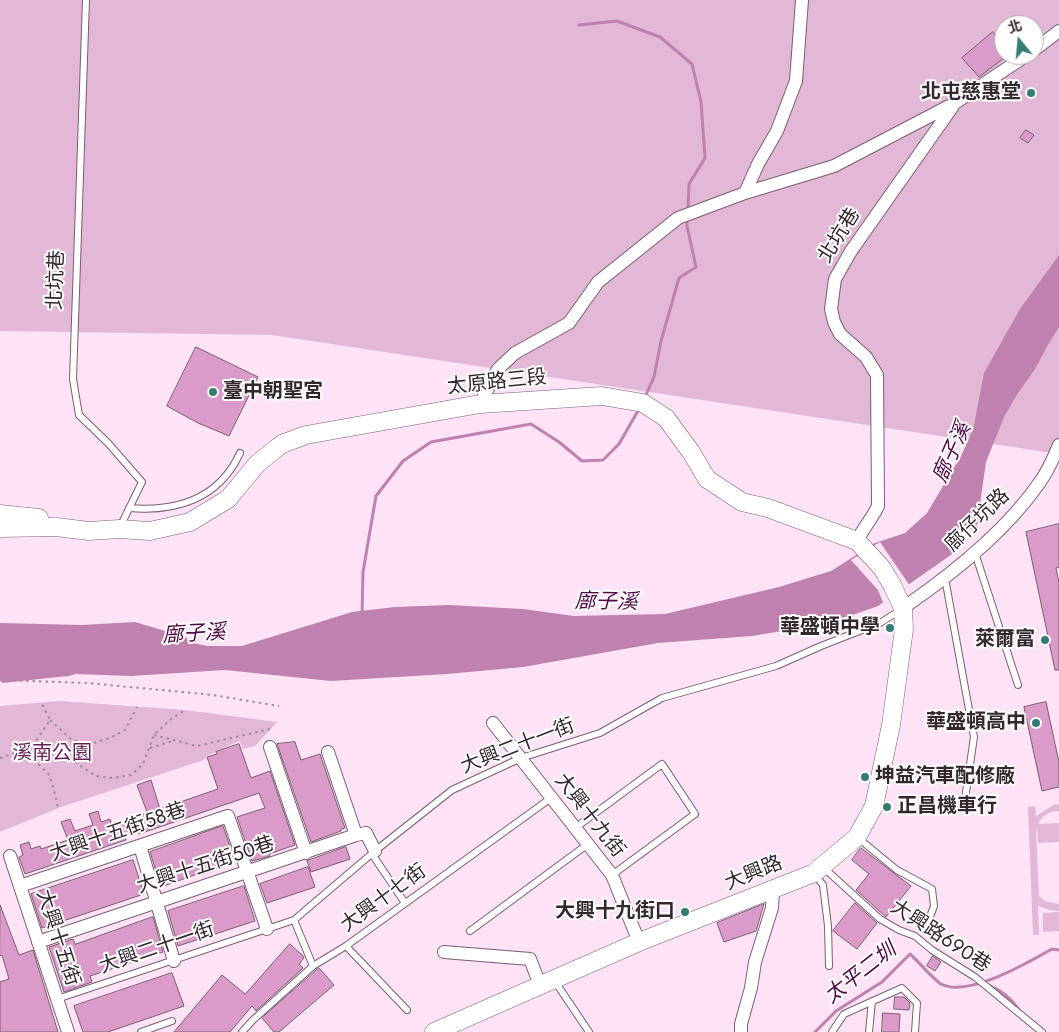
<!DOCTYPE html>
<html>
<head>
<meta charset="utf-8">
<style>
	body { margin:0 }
	#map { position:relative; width:1059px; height:1032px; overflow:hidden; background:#fde3f5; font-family:Jost,"Noto Sans TC",sans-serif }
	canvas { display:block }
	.north { position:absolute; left:994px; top:15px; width:50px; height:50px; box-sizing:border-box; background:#fff; border:1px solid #aea9ac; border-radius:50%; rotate:343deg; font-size:14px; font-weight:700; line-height:20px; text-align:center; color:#342830 }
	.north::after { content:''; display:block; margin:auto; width:18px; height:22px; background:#347b75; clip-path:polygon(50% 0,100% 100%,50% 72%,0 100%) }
</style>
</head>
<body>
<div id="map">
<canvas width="1059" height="1032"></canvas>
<div class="north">北</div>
</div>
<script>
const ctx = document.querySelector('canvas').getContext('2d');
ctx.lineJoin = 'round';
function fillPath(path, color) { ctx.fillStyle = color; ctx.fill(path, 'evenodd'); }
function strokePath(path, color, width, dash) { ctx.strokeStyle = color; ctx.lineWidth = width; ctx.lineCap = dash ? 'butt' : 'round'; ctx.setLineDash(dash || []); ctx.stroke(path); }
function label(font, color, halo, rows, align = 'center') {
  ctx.font = font + ' Jost,"Noto Sans TC",sans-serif'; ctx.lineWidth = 4; ctx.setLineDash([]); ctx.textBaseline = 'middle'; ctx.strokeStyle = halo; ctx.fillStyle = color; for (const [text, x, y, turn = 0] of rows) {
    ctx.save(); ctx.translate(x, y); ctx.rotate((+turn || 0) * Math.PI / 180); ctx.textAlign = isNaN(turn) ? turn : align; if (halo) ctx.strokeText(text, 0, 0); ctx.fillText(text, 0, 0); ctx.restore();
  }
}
const green = new Path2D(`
	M0,0h1059v454l-787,-119 -272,-4zM1004,25h30v30h-30z
	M59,701l126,9 92,12 -22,24 -12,3 -4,-8 -32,15 -3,4 -143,47 -61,25v-126z
	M1055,804l4,1v6c-10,0 -16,4 -21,13l21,-1v19l-21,1 -1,-16 -1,4 3,65 6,5 14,3v7l-9,-1 -12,-4 1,29h-6l-5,-128 7,-1 1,10z
	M1059,912v19l-16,1v-19z`);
const water = new Path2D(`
	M1059,255v72l-10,16 -14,26 -17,24 -14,24 -18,45 -7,49 2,7 -6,10 -13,3 -7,21 -77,54 -48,17 -78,13 -94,7 -135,24 -76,7 -116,7 -106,-11 -94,6 -55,-2 -8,2 -66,7 -2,-3v-57l82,2 53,-3 50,15 8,6 15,3h34l110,-34 43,-5 54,-2 74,4 51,7 91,-2 114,-27 52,-16 44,-28 30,-10 22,-20 34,-57 12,-26 11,-57 36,-64z`);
const pier = new Path2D(`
	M880,542l30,44 -26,19 -6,-15 -27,-30z`);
const stream = new Path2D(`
	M579,25l38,-4 43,16 32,27 9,38 4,56 -16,26 -1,26
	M645,397l9,-20 7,-36 18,-63 17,-11 -9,-41v-8
	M362,615l1,-43 13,-76 27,-35 28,-19 100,-18 28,18 23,19 21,-1 16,-16 20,-35
	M990,986c12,5 21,12 29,24
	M815,1032l21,-21 46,-29 28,-28c8,7 23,25 31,30 27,14 86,-21 111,-35l7,1`);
const building = new Path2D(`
	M993,32l11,12v14l-25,19 -17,-19z
	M1026,130l8,5 -6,8 -8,-5z
	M196,347l62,30 -29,59 -31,-13 -31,-17z
	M1059,524v43l-3,1 3,15v87h-4l-29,-138z
	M1046,702l13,60v25l-17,4 -18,-84z
	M295,742l6,18 19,-6 25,74 -4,1v2l-30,11 -34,-98z
	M239,744l12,34 19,-7 25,74 -26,9 1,2 -18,5 -15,-44 28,-9 -6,-15 -120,41 -1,-3 -13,5 1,4 -101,34 -6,-17 4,-2 -3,-10 9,-3 2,7 9,-3 1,3 27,-9 -7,-18 9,-3 5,12 18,-6 -4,-11 9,-3 3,11 9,-3 2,6 28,-9 7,-4 -10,-27 14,-5 9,29 58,-20 -11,-32 10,-3 -1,-2z
	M223,826l12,35 -20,7 1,2 -15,5 -1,-2 -39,14 -11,-35z
	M346,847l4,12 -39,13 -4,-11z
	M861,848l50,38 -25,31 -30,-27 13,-16 -17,-14z
	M133,860l11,34 -102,34 -11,-34z
	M308,867l7,20 -48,16 -7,-19z
	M244,886l11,35 -77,25 -10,-35z
	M855,903l22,20 -20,26 -24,-18z
	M764,904l-8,27 -32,11 -7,-19z
	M0,905l19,50 14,-5 25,82h-58v-50l9,-3 -7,-24 -2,1z
	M153,917l10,35 -73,24 2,6 -28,10 -15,-45 24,-8 2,5z
	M290,944l13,12 1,2 -5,6 4,4 -47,43 -4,-5 -22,26h-56l48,-57 23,19z
	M933,956l8,6 -6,9 -8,-5z
	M319,968l15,17 -55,47h-5l-12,-14z
	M172,973l12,33 -76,26h-25l-9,-26z
	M895,997h9l6,6 -1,7 -15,-1z
	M883,1013l17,1 -1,18h-17z`);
const path = new Path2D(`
	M0,680l88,3 125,12 66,11
	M50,720l22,20 18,4 20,-6 15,-8 12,-23
	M154,735l43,11 73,-17
	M150,748l23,-7
	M25,750l15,16 8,7 5,13 5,22
	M29,751l21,-31 -8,-16
	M0,758l25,-8 19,2 26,7 26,17 16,2 19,-3 12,-11 11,-29 17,-16 14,-9`);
const lane = new Path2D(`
	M86,0l-13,379 6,36 29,28 34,39 -22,45
	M129,508c47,4 90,-9 111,-55
	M975,553l43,132
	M945,578l29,159 -9,62
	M575,828l87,-64 33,50 -83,61
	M858,838l39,32 35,19 2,17 -7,19
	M372,854l33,49
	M824,868l56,51 19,11 16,6 17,14 43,27 67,55
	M814,873l9,12 5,41 1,40
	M294,920l19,46
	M470,931l118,-87
	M346,946l61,64
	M554,980l35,52
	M57,999l237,-79 81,-69 77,-61 69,-32 79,-25 62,-35 114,-32 45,-20 59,-23 22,-14
	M141,1032l31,-11
	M242,1032l11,-12 60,-54 33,-20 205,-148
	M832,1032l12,-18 58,-26 15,15 -2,29
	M869,1032l3,-31`);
const street = new Path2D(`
	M1034,50l25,-19
	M745,193l13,-29 19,-33 19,-50 6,-81
	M480,404l18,-35 17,-16 54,-30 29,-41 80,-64 67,-25 89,-27 121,-63 72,-48
	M857,541c6,-13 15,-22 21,-35l-1,-131 -11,-18 -26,-23 -6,-12 -3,-13 4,-30 16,-28 102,-145
	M903,608c48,-33 104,-78 137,-126 8,-11 14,-25 19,-37
	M493,723l119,152 27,67
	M270,747l36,106
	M328,752l28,83
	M140,846l34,115
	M10,856l58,176
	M20,886l208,-70 39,113
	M38,942l318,-107 10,-2 9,18
	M444,952l86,7 10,26
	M741,1032v-8l10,-36 4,-26 17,-54 1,-18`);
const secondary = new Path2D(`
	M0,514l39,4
	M0,528l56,-1 33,4 30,-2 31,2 40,-9 38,-23 29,-35 16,-13 9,-7 24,-9 174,-31 122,-8 41,7 23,15 25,34 16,27 35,23 26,6 89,33 25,27 10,17 11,23 1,21 -13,96 -17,81 -17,31 -43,36 -175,69 -205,90`);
const markers = [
	[1031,93,5,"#347b75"],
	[213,392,5,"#347b75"],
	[890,628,5,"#347b75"],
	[1045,640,5,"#347b75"],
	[1036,723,5,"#347b75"],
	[865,777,5,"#347b75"],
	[887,807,5,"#347b75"],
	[685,912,5,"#347b75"]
];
const poiNames = [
	["北屯慈惠堂",1021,93],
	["臺中朝聖宮",223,392,"left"],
	["華盛頓中學",880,628],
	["萊爾富",1035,640],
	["華盛頓高中",1026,723],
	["坤益汽車配修廠",875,777,"left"],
	["正昌機車行",897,807,"left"],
	["大興十九街口",675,912]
];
const streetNames = [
	["北坑巷",840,236,-58],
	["北坑巷",57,280,-88],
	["太原路三段",497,383,-6],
	["廍仔坑路",978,521,-44],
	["大興二十一街",518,747,-21],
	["大興十九街",589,816,52],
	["大興十五街58巷",118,833,-19],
	["大興十五街50巷",206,866,-18],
	["大興路",754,874,-22],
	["大興十七街",384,899,-36],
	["大興路690巷",940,937,33],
	["大興十五街",57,938,72],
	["大興二十一街",157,949,-19]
];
const parkNames = [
	["溪南公園",52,754]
];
const waterNames = [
	["廍子溪",953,453,-66],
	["廍子溪",606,603,1],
	["廍子溪",194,635,-3],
	["太平二圳",861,974,-38]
];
fillPath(green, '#e2b8d6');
fillPath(water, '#bf82af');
fillPath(pier, '#fde3f5');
strokePath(stream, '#bf82af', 3);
fillPath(building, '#da9bc9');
strokePath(building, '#7a5e72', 1);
strokePath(lane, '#7a5e72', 8);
strokePath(street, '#7a5e72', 14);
strokePath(secondary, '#7a5e72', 19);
strokePath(path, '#a08d9a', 2, [2.5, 4]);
strokePath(lane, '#fff', 6);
strokePath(street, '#fff', 12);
strokePath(secondary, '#fff', 18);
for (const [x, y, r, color] of markers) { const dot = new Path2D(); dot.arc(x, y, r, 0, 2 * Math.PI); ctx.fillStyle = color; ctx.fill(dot); strokePath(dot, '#fff', 2); }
label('bold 20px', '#342830', '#fff', poiNames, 'right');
label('20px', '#342830', '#fff', streetNames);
label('20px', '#671e58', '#fff', parkNames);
label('italic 21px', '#530746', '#fff', waterNames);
</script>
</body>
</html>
